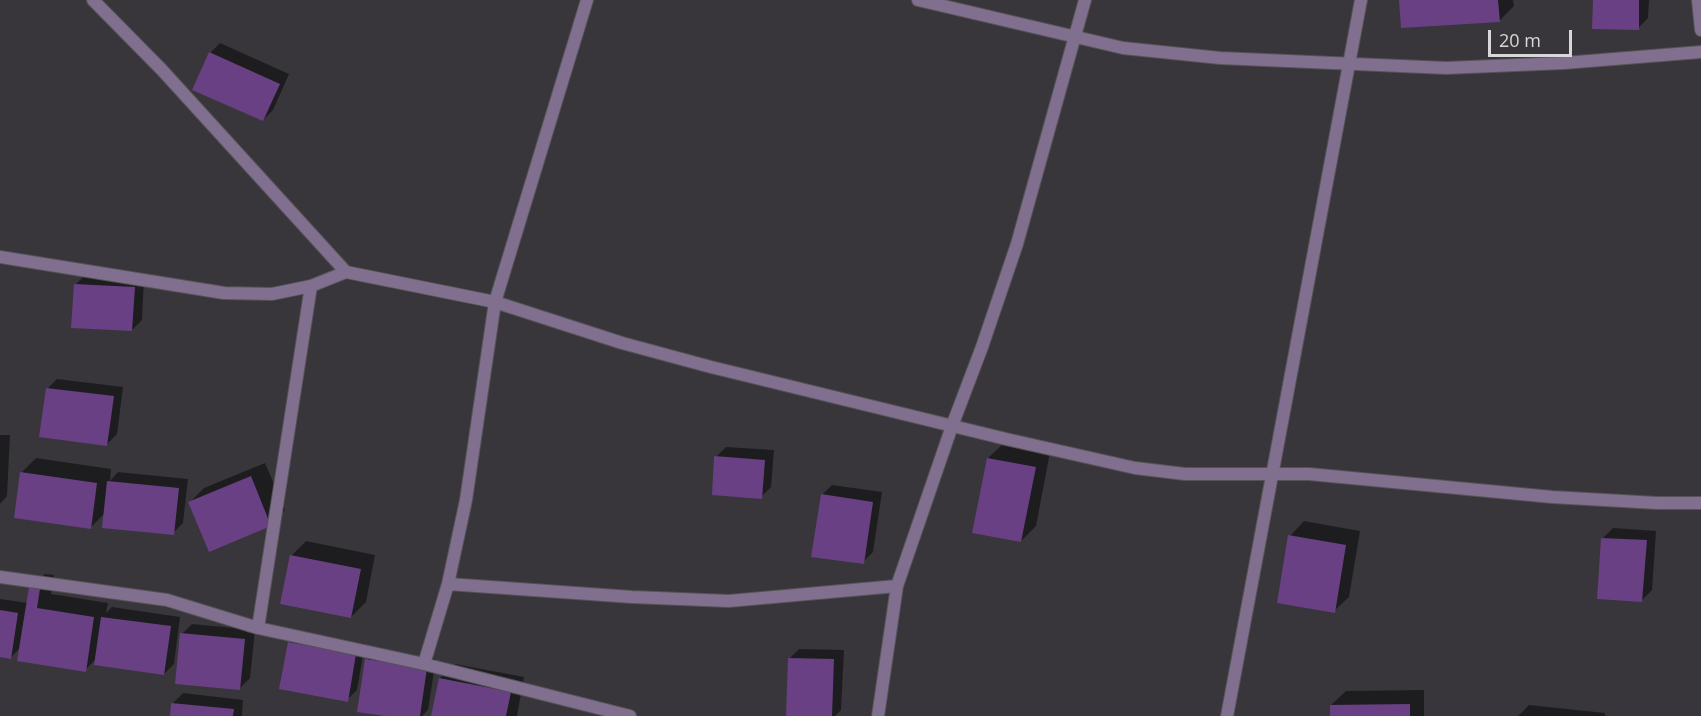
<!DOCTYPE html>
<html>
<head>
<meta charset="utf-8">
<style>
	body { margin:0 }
	#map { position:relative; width:1701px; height:716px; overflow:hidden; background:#38363a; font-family:"Open Sans",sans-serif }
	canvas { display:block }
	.scale { position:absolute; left:1488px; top:30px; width:84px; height:27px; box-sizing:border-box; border:3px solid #d8d7d9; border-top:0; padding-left:8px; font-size:18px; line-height:21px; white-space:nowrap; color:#d8d7d9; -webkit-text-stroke:4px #38363a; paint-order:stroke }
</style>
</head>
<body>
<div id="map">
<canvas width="1701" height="716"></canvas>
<div class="scale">20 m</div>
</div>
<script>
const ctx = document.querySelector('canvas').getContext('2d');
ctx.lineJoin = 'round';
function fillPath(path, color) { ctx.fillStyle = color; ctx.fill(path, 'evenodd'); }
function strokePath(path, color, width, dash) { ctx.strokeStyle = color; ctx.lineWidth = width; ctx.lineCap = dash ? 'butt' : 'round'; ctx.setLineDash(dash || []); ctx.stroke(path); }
const shadow = new Path2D(`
	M1401,0h112l1,6 -15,15z
	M1595,0h54l-1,18 -10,10z
	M220,43l69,31 -16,36 -10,10 -53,-67z
	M85,275l59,3 -2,42 -10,10 -57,-45z
	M57,379l66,8 -6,47 -10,10 -60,-55z
	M0,435h10l-3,61 -7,8z
	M1003,444l47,8 -14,74 -15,15 -33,-83z
	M726,447l48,3 -3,37 -10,10 -45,-40z
	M36,458l75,11 -1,12 8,-9 70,7 -5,44 -10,10 -68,-20 -15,15 -68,-56z
	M265,463l20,47 -15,15 -80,-23 14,-14z
	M832,485l50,7 -9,60 -10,10 -41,-67z
	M1304,521l56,10 -11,66 -15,14 -44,-75z
	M1613,528l43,3 -4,59 -10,10 -39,-62z
	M306,541l69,14 -9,47 -15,15 -60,-61z
	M45,574l9,1 -3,19 57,9 -2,10 6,-6 68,10 -6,47 -10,10 -68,-15 -11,11 -64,-23 -10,10 -11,-1v-57l28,4 2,-15z
	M192,624l63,6 -5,48 -10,10 -58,-54z
	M299,633l66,11 -8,46 -10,10 -58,-57z
	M799,649l45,1 -3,60 -6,6h-48l2,-57z
	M377,650l59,9 -8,51 -6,6h-27l-28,-56z
	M455,664l69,13 -7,39h-85l8,-38z
	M1424,690v26h-93v-11l15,-14z
	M183,693l60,7 -1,16h-71l2,-13z
	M1529,705l76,8v3h-87z`);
const building = new Path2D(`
	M1399,0h99l2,22 -99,6z
	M1593,0h46v30l-47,-1z
	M209,52l71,32 -17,37 -71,-31z
	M74,284l61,3 -3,44 -61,-3z
	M46,388l68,8 -7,50 -68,-9z
	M714,456l51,4 -3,39 -50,-4z
	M987,458l49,9 -15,75 -49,-9z
	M20,472l77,11 -6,46 -77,-11z
	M251,476l20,50 -62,26 -21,-50z
	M107,481l72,7 -5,47 -72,-7z
	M821,494l52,8 -9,62 -53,-7z
	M1288,535l58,10 -11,68 -58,-10z
	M1601,538l46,2 -5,62 -45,-3z
	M290,555l71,14 -10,49 -71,-14z
	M29,587l11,2 -3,19 57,9 -8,55 -69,-11z
	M0,610l18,3 -7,46 -11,-2z
	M101,617l70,9 -7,49 -70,-10z
	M180,633l65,6 -5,51 -65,-6z
	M288,642l68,12 -8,48 -69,-13z
	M788,658l46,1 -2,57h-46z
	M365,659l62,9 -7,48h-35l-28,-4z
	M439,678l72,14 -5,24h-75z
	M171,703l63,6 -1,7h-63z
	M1410,704v12h-80v-11z`);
const street = new Path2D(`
	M93,0l69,70 184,202 149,30 127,41 89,24 295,72 129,29 50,6h124l243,23 105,6h44
	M918,0l205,48 97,10 226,10 118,-5 137,-11
	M1698,0l3,30
	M0,257l224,36 48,1 39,-8 35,-14
	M0,577l167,23 91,28 166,36 206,52
	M448,584l184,13 97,4 168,-15
	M258,628l53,-342
	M424,664l24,-80 18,-84 29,-198 92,-302
	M878,716l19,-130 55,-160 30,-79 35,-103 68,-244
	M1227,716l134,-716`);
fillPath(shadow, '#0007');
fillPath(building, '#694083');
strokePath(street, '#555357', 14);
strokePath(street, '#806f8e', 12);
</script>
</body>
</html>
